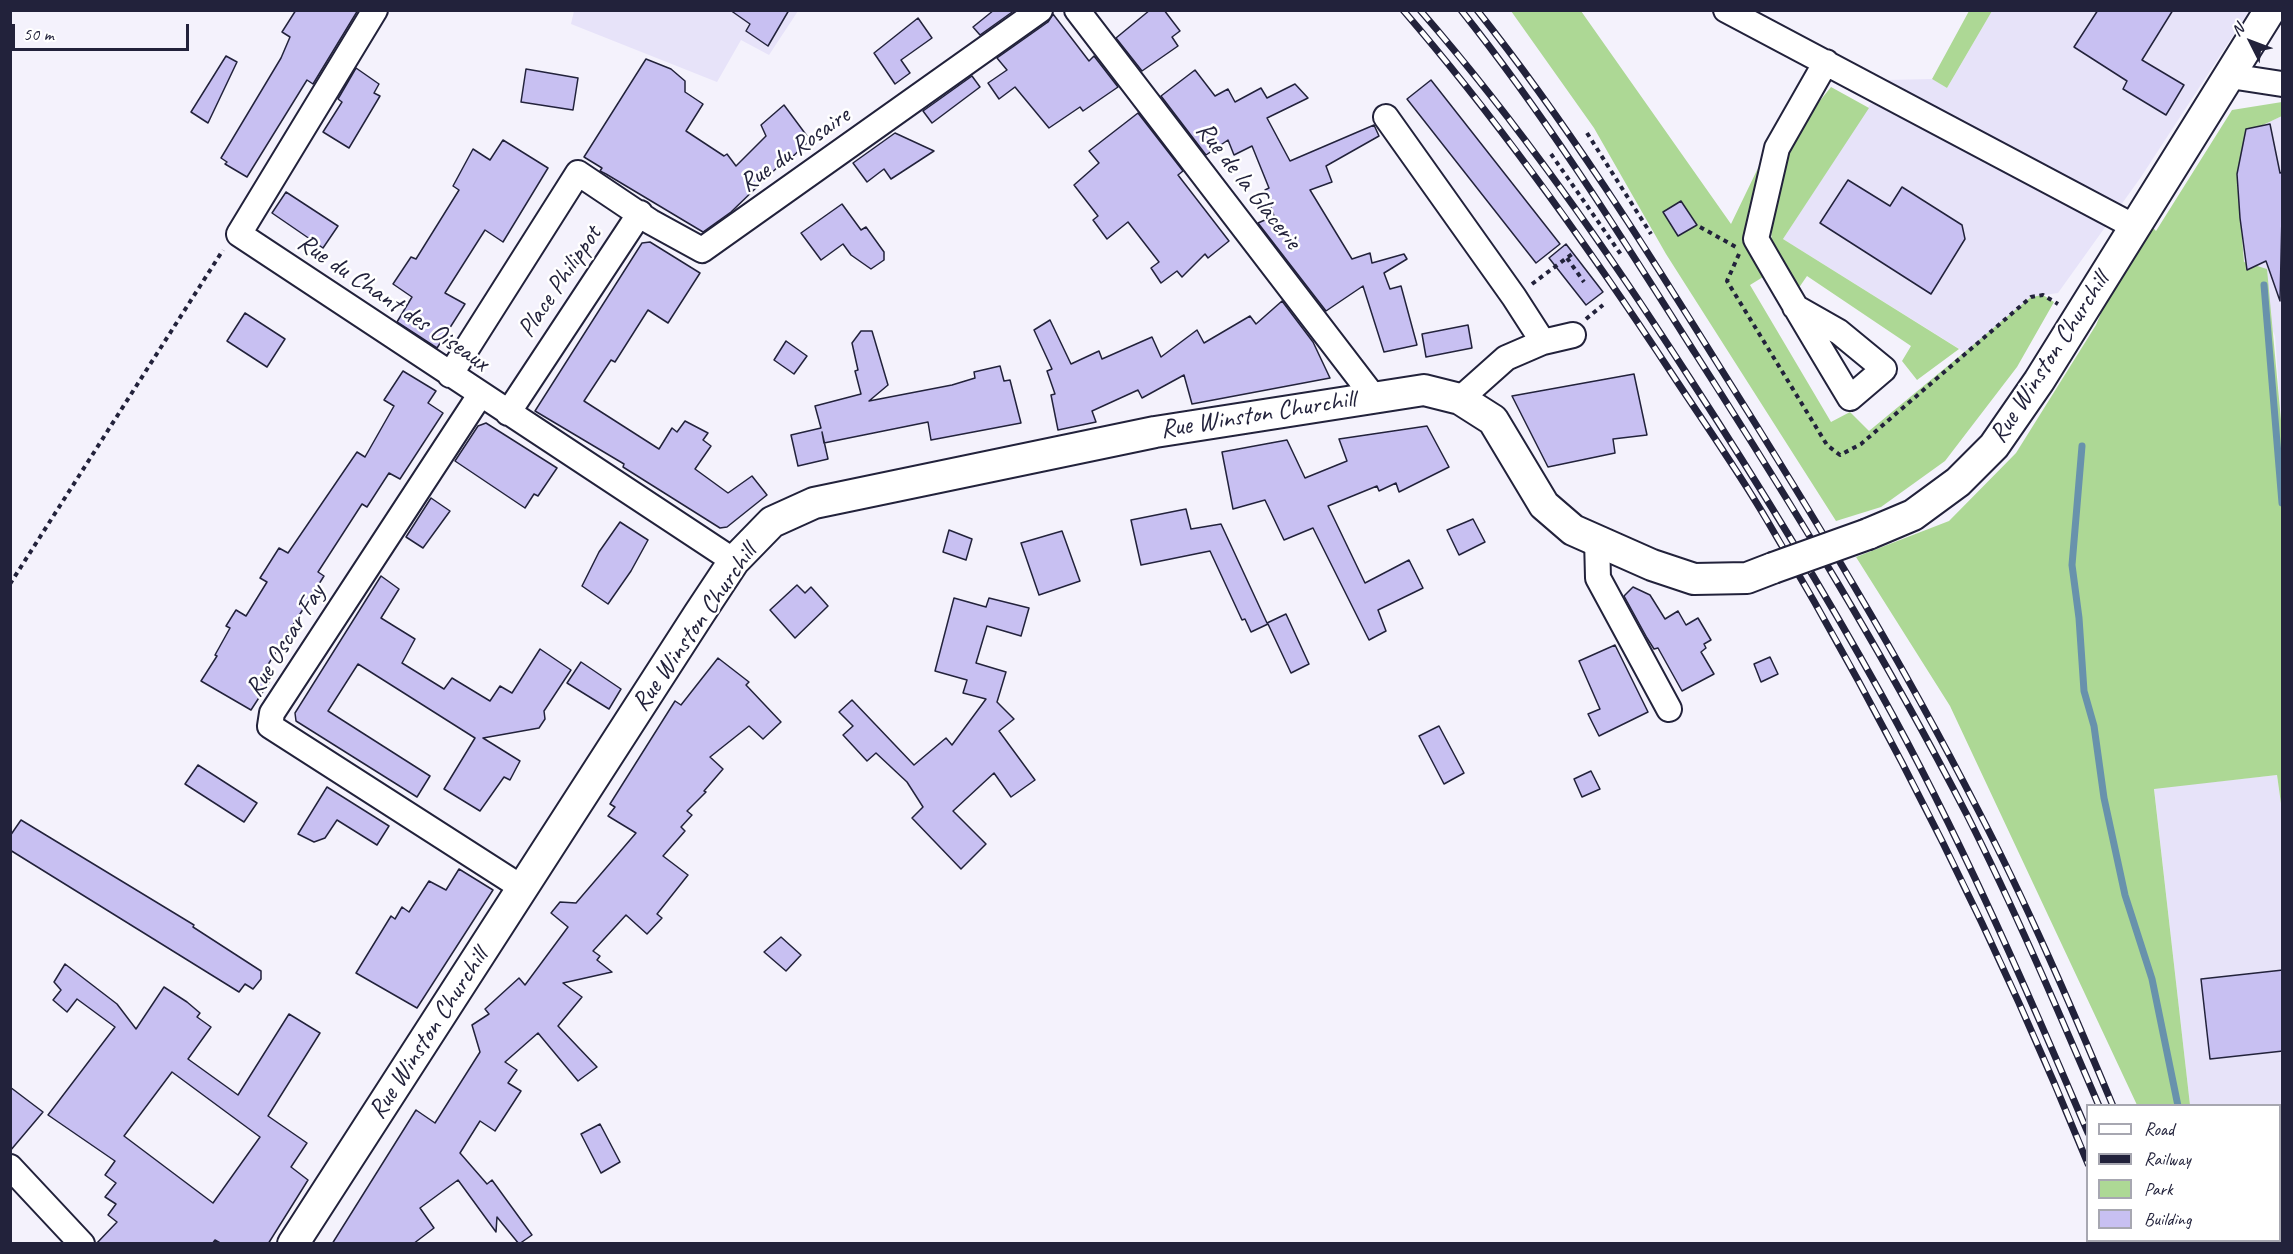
<!DOCTYPE html>
<html>
<head>
<meta charset="utf-8">
<style>
	body { margin:0 }
	#map { position:relative; width:2293px; height:1254px; overflow:hidden; background:#f4f2fc; font-family:Caveat,sans-serif }
	canvas { display:block }
	.frame { position:absolute; inset:0; border:12px solid #22223b; pointer-events:none }
	.legend { position:absolute; left:2086px; top:1104px; width:195px; height:138px; box-sizing:border-box; background:#fff; border:2px solid #a7a7b1; margin:0; padding:8px 10px; list-style:none; font-size:18px; color:#22223b }
	.legend li { display:flex; align-items:center; gap:12px; height:30px }
	.legend b { width:30px; border:2px solid #a7a7b1 }
	.north { position:absolute; left:2221px; top:12px; width:60px; height:60px; -webkit-text-stroke:4px #fff; paint-order:stroke; rotate:312deg; font-size:16px; font-weight:700; line-height:24px; text-align:center; color:#22223b }
	.north::after { content:''; display:block; margin:auto; width:21px; height:27px; background:#22223b; clip-path:polygon(50% 0,100% 100%,50% 72%,0 100%) }
	.scale { position:absolute; left:12px; top:24px; width:177px; height:27px; box-sizing:border-box; border:3px solid #22223b; border-top:0; padding-left:8px; font-size:18px; line-height:21px; white-space:nowrap; color:#22223b; -webkit-text-stroke:4px #fff; paint-order:stroke }
</style>
</head>
<body>
<div id="map">
<canvas width="2293" height="1254"></canvas>
<div class="frame"></div>
<ul class="legend">
<li><b style="height:8px;background:#fff"></b>Road</li>
<li><b style="height:8px;background:#22223b"></b>Railway</li>
<li><b style="height:16px;background:#add895"></b>Park</li>
<li><b style="height:16px;background:#c8c0f2"></b>Building</li>
</ul>
<div class="north">N</div>
<div class="scale">50 m</div>
</div>
<script>
const ctx = document.querySelector('canvas').getContext('2d');
ctx.lineJoin = 'round';
function fillPath(path, color) { ctx.fillStyle = color; ctx.fill(path, 'evenodd'); }
function strokePath(path, color, width, dash) { ctx.strokeStyle = color; ctx.lineWidth = width; ctx.lineCap = dash ? 'butt' : 'round'; ctx.setLineDash(dash || []); ctx.stroke(path); }
function label(font, color, halo, rows, align = 'center') {
  ctx.font = font + ' Caveat,sans-serif'; ctx.lineWidth = 5; ctx.setLineDash([]); ctx.textBaseline = 'middle'; ctx.strokeStyle = halo; ctx.fillStyle = color; for (const [text, x, y, turn = 0] of rows) {
    ctx.save(); ctx.translate(x, y); ctx.rotate((+turn || 0) * Math.PI / 180); ctx.textAlign = isNaN(turn) ? turn : align; if (halo) ctx.strokeText(text, 0, 0); ctx.fillText(text, 0, 0); ctx.restore();
  }
}
const built = new Path2D(`
	M574,11h224l-29,44 -28,-15 -24,42 -146,-58z
	M1992,11h257l-108,166 -83,116 -27,4 -65,56 -183,-114 103,-159 46,-1 15,9z
	M2282,116v315l-7,-95 -31,-74 -6,-77 10,-53z
	M2277,775l5,37v431h-47l-2,-2 47,-1v-134l-90,-1 -36,-317z`);
const green = new Path2D(`
	M1511,11h70l150,213 28,-58 -10,64 14,47 -13,8 81,137 19,-10 19,19 162,-134 12,-2 11,7 -37,65 -72,94 -64,46 -45,14 -170,-267 -72,-126z
	M1969,11h23l-45,77 -15,-9z
	M1831,87l38,21 -86,131 176,110 -42,31 -15,-19 9,-15 -104,-70 -11,16 -24,-38 -1,-31 11,-56 16,-39z
	M2282,102v14l-34,16 -10,53 6,77 23,7 15,162v380l-5,-36 -123,14 36,316h-53l-187,-399 -94,-149 93,-36 67,-68 80,-128 46,-109 14,15 76,-121z`);
const stream = new Path2D(`
	M2264,285l18,218
	M2082,446l-10,119 7,53 5,73 10,35 10,72 21,97 27,84 26,127
	M2236,1240l2,4`);
const building = new Path2D(`
	M296,10h62l-45,74 -6,-4 -60,97 -22,-13 2,-2 -6,-4 60,-100 9,-21 -8,-5z
	M730,10h59l-21,36 -22,-15 4,-7z
	M994,10h21l-35,25 -7,-8z
	M1150,10h14l16,21 -8,6 6,9 -36,25 -26,-33z
	M2098,10h75l-31,50 42,25 -18,30 -43,-26 4,-8 -53,-34z
	M1053,14l36,47 5,-5 24,31 -35,24 -3,-4 -31,21 -34,-41 -16,12 -11,-16 19,-13 -10,-12 51,-36z
	M918,18l14,20 -31,22 9,13 -15,11 -21,-31z
	M226,56l11,6 -29,61 -17,-11z
	M646,59l25,10 14,12v11l18,12 -17,27 38,25 3,-2 9,12 30,-30 -5,-11 23,-20 26,35 -21,20 -2,-2 -56,54 -28,20 -97,-58 -6,-3 2,-3 -18,-11z
	M356,68l23,16 -5,9 6,3 -31,52 -26,-16 19,-30 -4,-3z
	M526,69l52,9 -5,32 -52,-8z
	M1195,70l20,26 13,-7 7,13 26,-14 6,10 28,-14 13,14 -41,20 23,43 84,-36 5,11 -53,30 6,16 -22,8 42,69 18,-6 2,10 32,-9 3,5 -23,14 6,16 11,-3 16,59 -33,7 -21,-66 -37,25 -68,-88 16,-7 -9,-26 4,-2 -17,-42 -18,9 -6,-15 -22,15 -45,-59z
	M972,76l8,11 -48,36 -9,-12z
	M1431,80l129,164 -24,19 -129,-164z
	M1138,113l45,58 -5,4 51,66 -21,17 -3,-4 -23,23 -5,-6 -16,12 -10,-15 8,-6 -31,-40 -21,17 -14,-19 5,-4 -24,-31 25,-22 -10,-12z
	M2270,124l10,49 3,-1 -3,129 -14,-40 -19,9 -7,-52 -3,-44 9,-45z
	M895,133l39,18 -43,28 -7,-10 -17,13 -14,-19z
	M503,140l45,28 -45,74 -18,-12 -40,63 20,11 -28,44 -40,-26 15,-25 -19,-13 18,-27 5,2 43,-69 -6,-4 20,-37 17,11z
	M1848,180l42,26 12,-19 60,38 3,14 -34,55 -111,-71z
	M286,192l52,34 -15,22 -51,-35z
	M1681,201l16,24 -19,11 -15,-24z
	M842,204l19,26 5,-3 18,25v8l-13,9 -20,-14 -8,-11 -22,16 -20,-27z
	M650,242l50,31 -32,50 -20,-13 -33,52 -4,-2 -27,41 75,48 13,-21 5,4 8,-11 23,12 -5,7 8,6 -16,23 33,24 24,-17 15,19 -40,32 -7,1 -97,-61 1,-3 -89,-53 107,-168z
	M1566,244l37,48 -17,13 -37,-47z
	M1282,301l31,41 17,36 -138,26 -8,-29 -42,23 -4,-8 -46,21 4,11 -38,8 -7,-35 4,-1 -8,-23 5,-2 -18,-39 16,-10 21,44 28,-13 3,8 50,-22 9,20 36,-27 7,13 46,-27 6,8z
	M245,313l40,26 -18,28 -40,-26z
	M1468,325l4,23 -46,9 -4,-23z
	M861,331h11l16,54 -19,16 83,-16 23,-7 -1,-6 26,-6 4,15 6,-1 11,43 -90,17 -3,-18 -104,21 -2,-11 6,27 -30,7 -7,-31 30,-7 -6,-22 46,-12 -6,-23 3,-1 -6,-27z
	M786,341l21,15 -13,18 -20,-14z
	M403,371l33,20 -8,12 15,10 -43,66 -11,-6 -22,34 -5,-3 -44,68 6,4 -60,95 9,5 -22,34 -50,-29 16,-25 -2,-1 15,-27 -4,-2 10,-16 10,6 21,-34 -7,-4 19,-30 9,5 69,-101 8,5 29,-51 -10,-6z
	M1634,374l13,61 -34,4 2,14 -67,14 -36,-71z
	M486,423l71,45 -19,28 -4,-2 -9,14 -70,-47 23,-35z
	M1427,426l22,41 -50,25 -3,-9 -17,8 -2,-5 -49,20 37,77 44,-23 14,28 -45,22 8,21 -17,9 -56,-112 -29,12 -19,-40 -32,9 -11,-57 65,-12 18,38 42,-17 -8,-22z
	M431,498l19,13 -27,37 -17,-11z
	M1186,509l5,20 30,-5 46,99 19,-9 23,50 -18,9 -23,-49 -17,8 -6,-13 -3,1 -32,-69 -69,14 -10,-45z
	M1473,519l12,23 -26,13 -12,-25z
	M620,522l28,18 -17,31 -23,33 -26,-18 17,-34z
	M949,530l23,9 -6,21 -23,-8z
	M1062,531l18,50 -41,14 -18,-52z
	M381,576l18,13 -18,29 34,21 -13,24 42,26 8,-11 38,23 10,-15 12,7 28,-44 31,21 -27,41 1,8 -6,9 -56,10 37,23 -10,19 -6,-3 -24,34 -36,-22 31,-51 -117,-74 -30,47 102,65 -13,21 -121,-76 -1,-8z
	M797,585l8,8 6,-6 17,19 -33,32 -25,-28z
	M1633,587l17,8 15,24 13,-8 8,14 12,-7 13,22 -7,4 2,4 -5,4 13,22 -32,17 -24,-43 -4,1 -7,-11 -23,-42z
	M954,598l32,9 3,-9 40,10 -8,28 -34,-10 -11,37 30,9 -9,30 17,17 -15,12 36,49 -24,17 -17,-24 -41,38 33,33 -25,25 -49,-51 11,-11 -16,-25 -31,-29 -9,8 -24,-26 10,-9 -14,-14 13,-12 62,65 32,-27 6,7 34,-46 -23,-6 4,-13 -32,-9z
	M1615,645l33,67 -49,24 -11,-22 12,-5 -21,-48z
	M1770,657l8,17 -17,8 -7,-18z
	M718,658l31,24 -3,3 35,37 -18,17 -14,-13 -39,31 13,12 -19,22 2,1 -19,19 5,4 -11,12 4,4 -22,25 25,19 -31,39 5,4 -15,16 -21,-19 -33,36 7,5 -3,4 15,12 -49,11 19,14 -24,29 39,41 -19,14 -40,-48 -33,29 12,8 -9,13 13,8 -26,40 -15,-10 -20,32 27,31 5,-4 40,55 -13,9 -22,-27 -1,15 -38,-52 -38,28 14,20 -21,16h-81l84,-134 19,13 45,-71 -8,-27 17,-11 -4,-5 34,-31 6,7 43,-58 -17,-14 9,-11 16,1 60,-70 -28,-17 7,-9 -5,-3 65,-103 6,4z
	M581,662l40,27 -12,20 -42,-26z
	M1439,726l25,47 -20,11 -25,-48z
	M198,765l59,38 -13,19 -59,-38z
	M1591,771l9,18 -18,8 -8,-18z
	M327,787l62,39 -12,19 -40,-25 -12,18 -11,4 -16,-8z
	M21,820l173,105 -1,2 68,44v8l-8,10 -8,-5 -6,8 -229,-142v-14z
	M459,869l34,21 -76,118 -61,-35 35,-57 4,3 7,-12 7,5 20,-31 17,9z
	M781,937l20,18 -15,16 -22,-19z
	M65,964l52,40 19,25 28,-42 23,15 13,11 -3,4 14,10 -23,32 50,36 51,-81 31,19 -52,83 39,27 -16,24 17,13 -40,64h-46l-7,-4 -3,4h-116l21,-22 -9,-7 8,-11 -11,-7 11,-14 -11,-8 10,-14 -67,-46 67,-88 -38,-28 -10,13 -14,-12 8,-10 -7,-8zM172,1072l88,65 -47,66 -89,-67z
	M2283,970v81l-73,8 -9,-80z
	M10,1087l33,25 -33,39z
	M600,1124l20,38 -19,11 -20,-39z`);
const path = new Path2D(`
	M1587,133l64,101
	M1551,154l71,102
	M1700,227l36,20
	M1739,254l-12,27 100,164 13,10 21,-11 170,-147 12,-2 15,9
	M1567,258l17,24
	M1532,284l40,-30
	M1586,319l17,-14
	M10,584l213,-334`);
const minor = new Path2D(`
	M375,10l-136,224 495,327
	M1077,10l296,386
	M1726,10l409,217
	M2230,76l52,8
	M1386,117l128,180 29,45
	M1795,307l44,25 45,37 -34,29c-32,-53 -63,-105 -94,-159l21,-91 49,-86
	M450,375l128,-202 73,49 51,28 338,-240
	M480,395l-208,318 -2,13 254,163
	M1460,399l46,-41 37,-16 30,-7
	M508,413l132,-200
	M1597,539l1,39 71,131
	M10,1167l72,77`);
const major = new Path2D(`
	M1868,534l45,-19 45,-33 36,-36 45,-65 231,-371
	M293,1244l406,-630 35,-53 38,-39 42,-19 341,-71 269,-42 36,9 33,21 51,85 29,25 79,35 42,14 53,-1 26,-10`);
const rail = new Path2D(`
	M1403,10c100,116 189,242 273,370 31,47 64,94 92,142 122,206 230,420 320,642
	M1420,10c100,115 187,240 269,367 67,103 131,207 191,315 79,142 144,291 208,441
	M1461,10c86,108 160,226 234,343 96,150 190,303 272,462 48,95 90,193 132,291
	M1477,10c90,113 168,237 244,359 91,144 179,289 257,441 50,96 93,196 135,296
	M2117,1240l2,4
	M2131,1240l1,4
	M2153,1240l1,4
	M2167,1240l1,4`);
const majorBridge = new Path2D(`
	M1773,568l95,-34`);
const streetNames = [
	["Rue du Rosaire",795,150,-35],
	["Rue de la Glacerie",1248,186,52],
	["Place Philippot",560,282,-56],
	["Rue du Chant des Oiseaux",393,303,34],
	["Rue Winston Churchill",2050,358,-57],
	["Rue Winston Churchill",1258,415,-9],
	["Rue Winston Churchill",695,628,-55],
	["Rue Oscar Fay",286,641,-58],
	["Rue Winston Churchill",429,1034,-57]
];
fillPath(built, '#e7e3f9');
fillPath(green, '#add895');
strokePath(stream, '#6892ac', 7);
fillPath(building, '#c8c0f2');
strokePath(building, '#22223b', 1.5);
strokePath(minor, '#22223b', 28);
strokePath(major, '#22223b', 34);
strokePath(path, '#22223b', 4, [4.5, 4.5]);
strokePath(minor, '#fff', 24);
strokePath(major, '#fff', 30);
strokePath(rail, '#22223b', 7);
strokePath(rail, '#fff', 4.5, [14]);
strokePath(majorBridge, '#22223b', 34, []);
strokePath(majorBridge, '#fff', 30);
label('26px', '#22223b', '#fff', streetNames);
</script>
</body>
</html>
